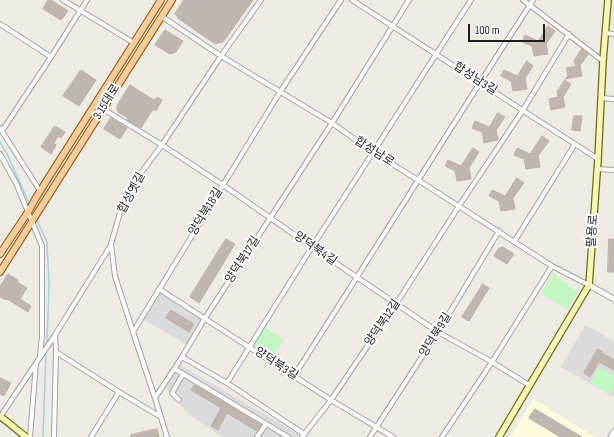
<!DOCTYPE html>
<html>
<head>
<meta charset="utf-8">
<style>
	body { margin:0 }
	#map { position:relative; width:614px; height:437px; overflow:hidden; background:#eeeae4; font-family:"Sofia Sans Condensed",sans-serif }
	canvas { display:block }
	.scale { position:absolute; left:468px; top:24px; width:77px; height:18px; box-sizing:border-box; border:2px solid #1e1e1e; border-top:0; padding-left:5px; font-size:12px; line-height:14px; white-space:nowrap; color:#1e1e1e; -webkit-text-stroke:3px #fff; paint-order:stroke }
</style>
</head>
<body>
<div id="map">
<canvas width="614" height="437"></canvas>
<div class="scale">100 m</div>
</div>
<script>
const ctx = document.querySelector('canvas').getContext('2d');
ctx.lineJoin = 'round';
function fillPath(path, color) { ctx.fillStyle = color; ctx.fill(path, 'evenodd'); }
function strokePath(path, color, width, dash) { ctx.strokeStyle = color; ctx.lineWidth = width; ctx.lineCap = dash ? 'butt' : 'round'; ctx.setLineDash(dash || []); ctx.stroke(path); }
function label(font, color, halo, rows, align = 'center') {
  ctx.font = font + ' "Sofia Sans Condensed","Noto Sans KR",sans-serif'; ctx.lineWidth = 4; ctx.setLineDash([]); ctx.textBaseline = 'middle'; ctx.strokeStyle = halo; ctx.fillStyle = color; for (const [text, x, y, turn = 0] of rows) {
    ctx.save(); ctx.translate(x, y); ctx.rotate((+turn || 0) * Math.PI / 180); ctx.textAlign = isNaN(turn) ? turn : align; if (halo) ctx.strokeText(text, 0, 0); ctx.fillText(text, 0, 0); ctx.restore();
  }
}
const residential = new Path2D(`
	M159,289l46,29 -16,28 -48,-28z
	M585,325l29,16v56l-53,-30z
	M180,365l120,70 -1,2h-77l-32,-22 -24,-27z`);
const education = new Path2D(`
	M533,399l62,38h-84z`);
const park = new Path2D(`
	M553,273l25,19 -11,17 -26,-15z
	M263,325l20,15 -13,21 -21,-14z
	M599,367l15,9v9l-5,9 -19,-11z`);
const stream = new Path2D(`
	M0,142l7,12 23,51
	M36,218l11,24 2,43 -2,60
	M43,437l3,-86`);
const building = new Path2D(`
	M48,0h3l17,11 -7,9 -18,-11z
	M184,0h69l-30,42 -8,2 -36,-25 -4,-5z
	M548,26l7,5 -9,13 2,10 -14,2 -2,-10 -10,-4 3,-7 13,6z
	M165,30l18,11 -7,11 -6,2 -15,-9z
	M582,49l6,5 -8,12 2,10 -17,3 3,-3 -2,-8 10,-2 -2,-5z
	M527,61l6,5 -8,12 2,11 -14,2 -2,-10 -10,-5 3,-6 13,6z
	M81,70l15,10 -17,26 -16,-10z
	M565,80l6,4 -8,13 2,10 -14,3 -2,-11 9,-2 -1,-5z
	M130,85l24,15 3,-3 5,3 -6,11 -3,-2 -12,19 -14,-8 1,-2 -10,-6 -1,-3v-3z
	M498,113l7,4 -9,13 2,10 -14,3 -2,-11 -10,-4 3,-7 14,6z
	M574,116h8l-2,15 -8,-1z
	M111,118l16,10 -7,11 -16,-10z
	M55,126l10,6 -4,6 -3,-2 -4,7 2,2 -5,9 -10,-7z
	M542,136l7,5 -11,15 2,11 -14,2 -2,-10 -10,-4 3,-7 13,6z
	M473,148l6,4 -10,16 2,11 -14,2 -2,-10 -10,-5 3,-6 13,6z
	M517,178l7,5 -11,15 2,11 -14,2 -2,-10 -10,-5 3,-6 13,6z
	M226,239l9,5 -36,59 -9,-6z
	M609,239h5v33h-6z
	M503,247l11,7 -7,10 -13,-8 4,-7z
	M8,274l10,6 -1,2 10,6 -7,11 11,7 -3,6 -21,-13 -1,1 -6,-3v-10z
	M483,284l6,4 -20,33 -7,-4z
	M171,310l23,14 -5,8 -23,-14z
	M598,349l4,2v2l12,7v10l-15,-8 -9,15 -6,-4z
	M0,378l11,5 -7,13 -4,-2z
	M195,385l66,40 -4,6 -30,-18 -9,17 -7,-4 10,-18 -30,-18z
	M535,409l47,28h-22l-31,-19z
	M157,429l2,8h-28v-2z`);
const minor = new Path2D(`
	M63,0l71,43
	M352,0l246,159
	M523,0l80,61
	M161,16l60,40 111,67 41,29 45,28 134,86 37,19
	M0,24l51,33
	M606,33l8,1
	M601,98l13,1
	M103,109l59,36 61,40 89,62 126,85 54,30 37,23
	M0,128l40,63
	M2,131l49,-74 36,-57
	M0,154l16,29 26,63v90l-2,20
	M598,169l16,1
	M514,242l61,-98
	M159,289l172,111 62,37
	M133,332l147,-240 61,-92
	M56,352l63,40 42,25
	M182,357l45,26 77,51
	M175,369l113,68
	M294,376c79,-123 156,-248 236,-371l3,-5
	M227,383l85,-136 159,-247
	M155,398l27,-41 23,-39 127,-195 77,-123
	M179,400l-7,-7 11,-19
	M0,417l55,-82 56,-90
	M30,437l6,-73
	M54,437l2,-85 -1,-17
	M91,437l28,-45
	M167,437l-12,-39 -22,-66 -18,-56 -4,-32 10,-35 16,-31 25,-33 59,-89 40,-56
	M257,437l9,-13
	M302,437l29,-37 65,-96 63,-98 64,-96 46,-76
	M370,437l68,-105 61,-101
	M442,437l50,-75 60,-96`);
const tertiary = new Path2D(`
	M589,285l25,14
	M611,437l3,-5`);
const secondary = new Path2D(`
	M0,416l26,21
	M499,437l90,-152 9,-126 5,-98 5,-61`);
const primary = new Path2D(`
	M0,254l28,-42 9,-16 124,-196
	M0,272l172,-272`);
const streetNames = [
	["합성남3길",475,79,33],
	["3·15대로",107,102,-58],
	["합성남로",374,152,33],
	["합성옛길",132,193,-62],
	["양덕북18길",206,212,-59],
	["팔용로",593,231,-86],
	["양덕북4길",315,249,35],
	["양덕북17길",243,260,-57],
	["양덕북12길",383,323,-56],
	["양덕북9길",436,335,-58],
	["양덕북3길",276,364,33]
];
fillPath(residential, '#dcdbdb');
fillPath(education, '#fdfcde');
fillPath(park, '#c3f7c4');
strokePath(stream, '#a6d1da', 1.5);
fillPath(building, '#beb6b1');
strokePath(building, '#bfb0a7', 1);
strokePath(minor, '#a2a2a2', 6);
strokePath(tertiary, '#a2a2a2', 7);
strokePath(secondary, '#6a6f0a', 8);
strokePath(primary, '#905b07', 8);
strokePath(minor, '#fff', 4);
strokePath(tertiary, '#fff', 5);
strokePath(secondary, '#f6f6ba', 5.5);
strokePath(primary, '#f7cda0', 6);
label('12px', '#1e1e1e', '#fff', streetNames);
</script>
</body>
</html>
